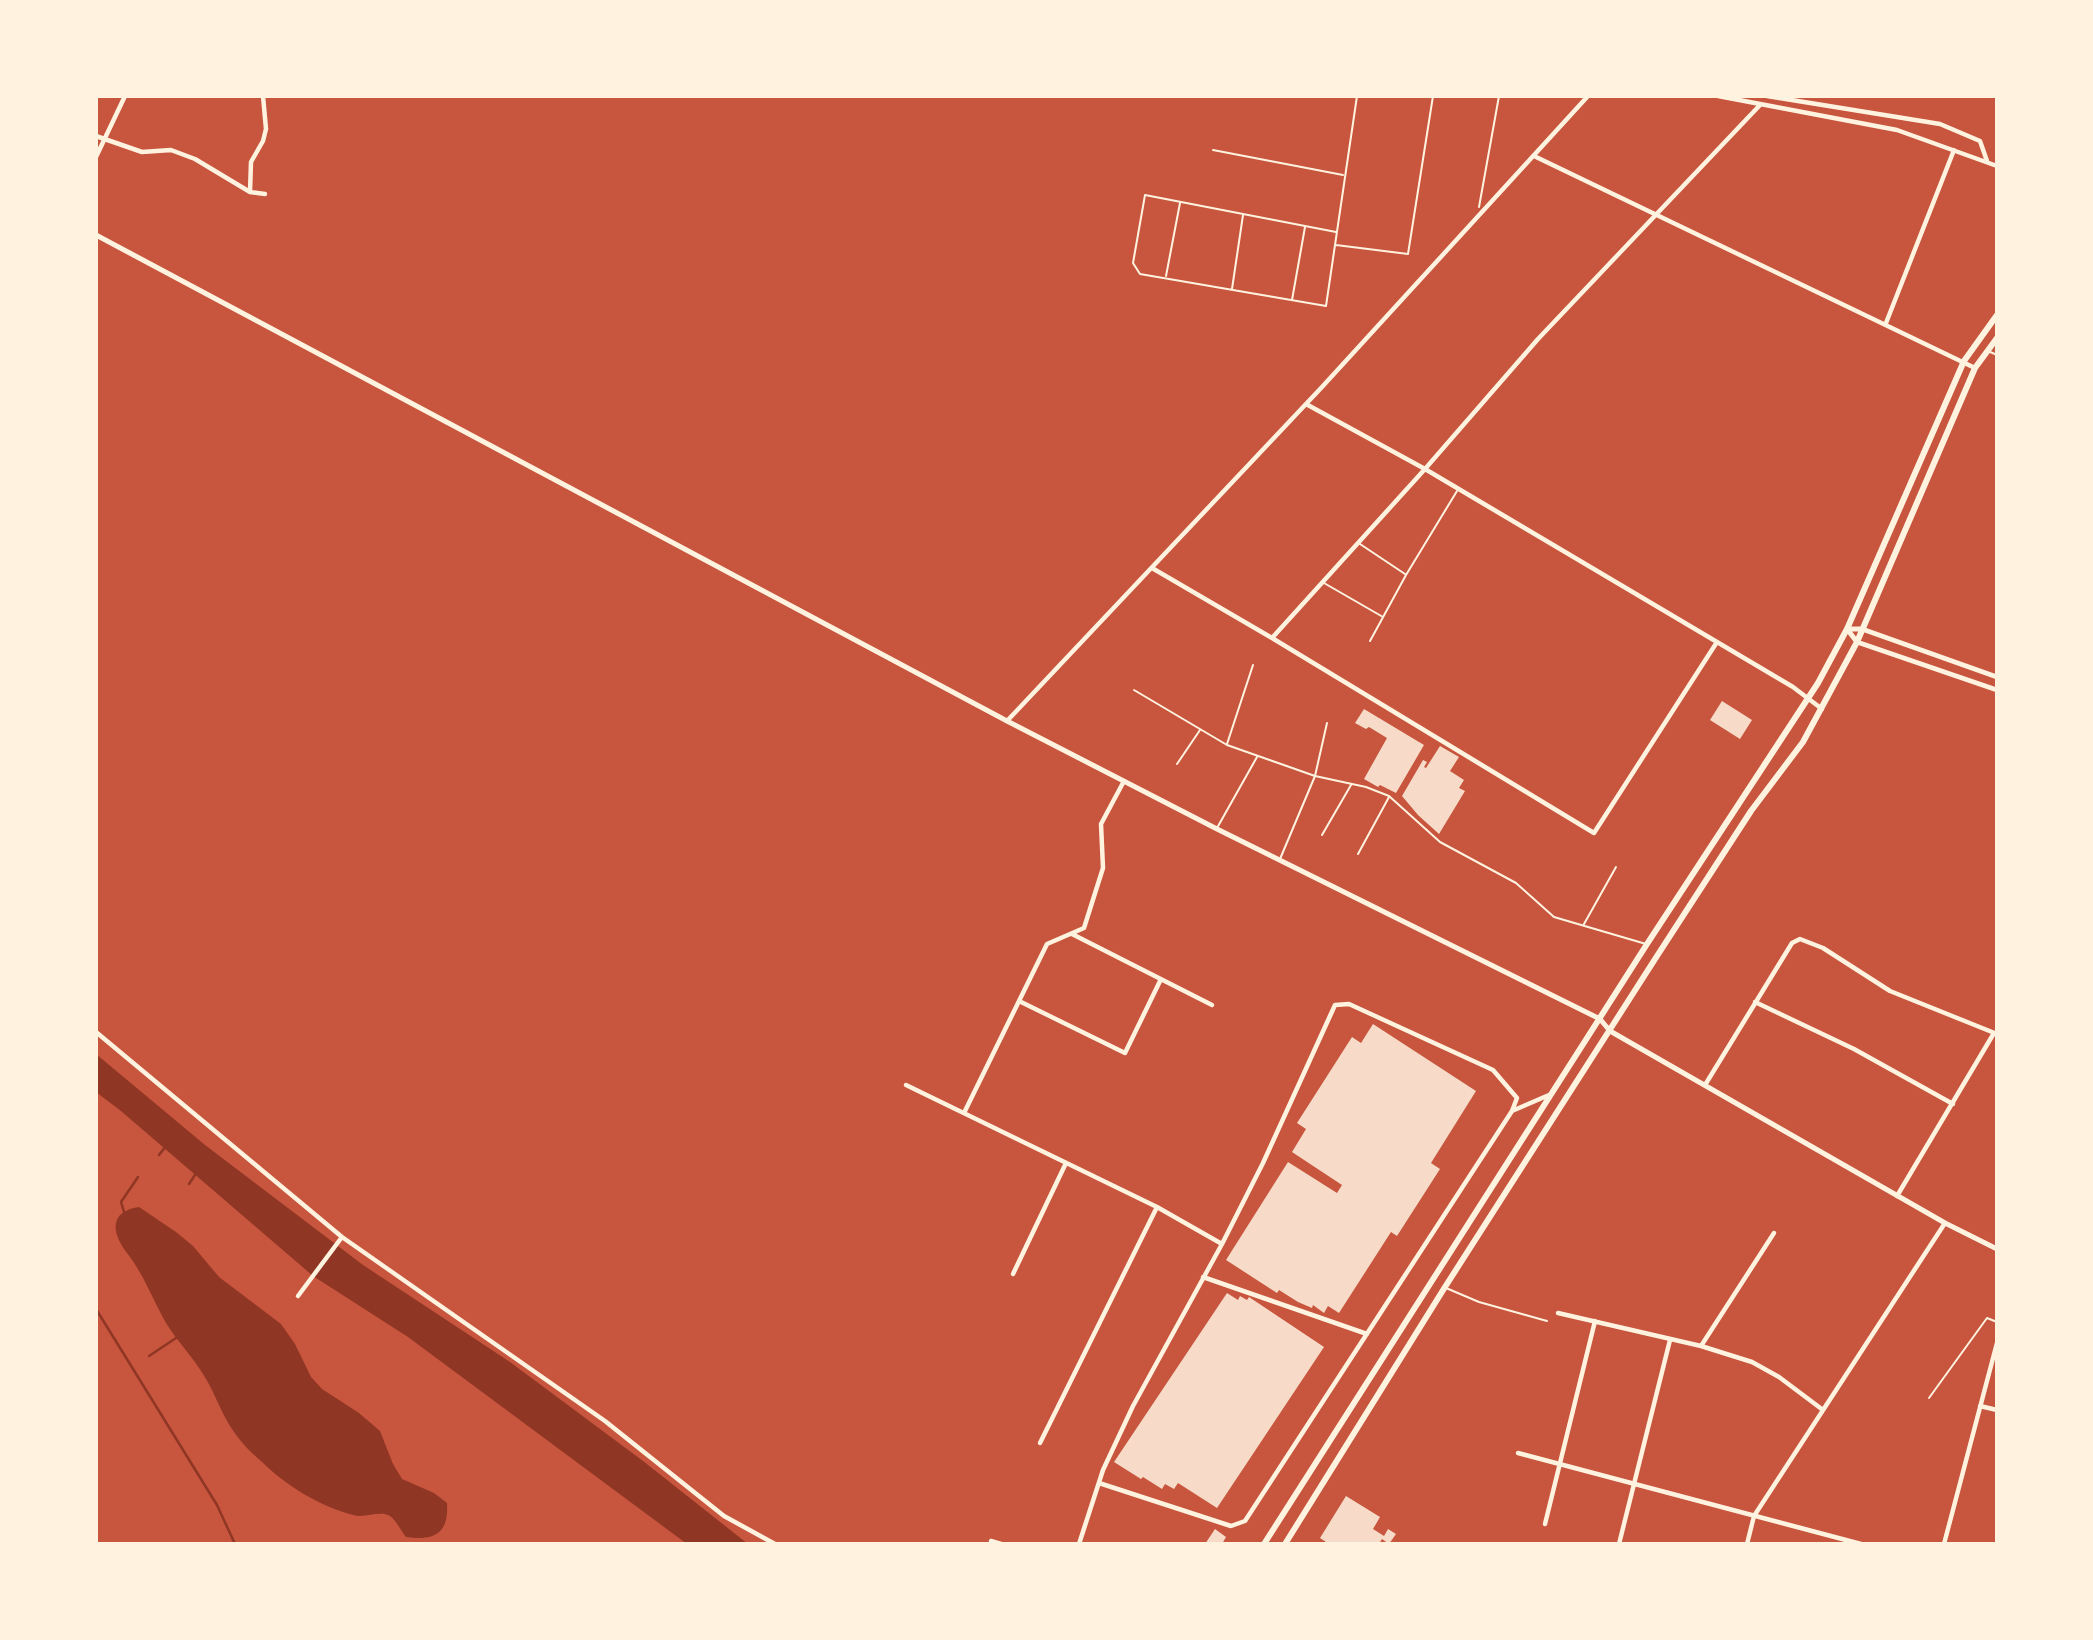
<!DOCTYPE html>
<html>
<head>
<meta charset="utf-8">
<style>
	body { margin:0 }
	#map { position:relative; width:2093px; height:1640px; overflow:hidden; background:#c8553d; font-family:"Fira Sans",sans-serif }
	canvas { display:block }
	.frame { position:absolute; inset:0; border:98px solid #fff3e0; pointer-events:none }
</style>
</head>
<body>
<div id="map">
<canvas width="2093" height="1640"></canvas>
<div class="frame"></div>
</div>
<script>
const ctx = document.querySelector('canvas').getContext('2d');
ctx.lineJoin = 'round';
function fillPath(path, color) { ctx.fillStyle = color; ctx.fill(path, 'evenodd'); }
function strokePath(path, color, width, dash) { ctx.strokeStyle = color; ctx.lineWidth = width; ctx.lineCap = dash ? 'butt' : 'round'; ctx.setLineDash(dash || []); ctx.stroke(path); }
const water = new Path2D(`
	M96,1054l109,91 158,120 147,97 133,99 105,83h-61l-279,-207 -95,-61 -192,-165 -25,-19z
	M139,1207l37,25 17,14 26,31 62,47 14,20 16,33 11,12 37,24 21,18 13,33 9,15 32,14 13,10c2,31 -13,38 -41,34 -5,-6 -10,-17 -16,-21 -11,-6 -25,3 -37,-1 -32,-8 -68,-30 -91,-53 -12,-10 -24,-23 -32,-36 -10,-16 -16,-35 -27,-52 -11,-18 -26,-33 -37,-51 -13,-23 -23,-50 -39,-70 -15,-20 -19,-41 12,-46z`);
const stream = new Path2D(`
	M159,1155l7,-9
	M189,1184l8,-12
	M125,1215l-4,-13 17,-25
	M96,1309l121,196 18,39
	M149,1356l30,-20`);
const building = new Path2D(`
	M1722,701l30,19 -12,19 -30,-19z
	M1364,709l60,36 -28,48 -16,-8 -2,2 -14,-8 23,-41 -18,-11 -3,2 -11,-6z
	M1440,746l19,11 -9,14 14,9 -5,8 6,3 -26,43 -21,-19 -16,-19 21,-36 4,2 -3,5 2,1z
	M1373,1024l103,67 -45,72 9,6 -43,67 -6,-4 -52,81 -11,-7 -4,7 -11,-8 -1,3 -14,-6 -19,-12 -2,3 -51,-33 62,-98 49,31 5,-8 -50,-33 14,-23 -9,-6 55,-86 9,6z
	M1227,1293l11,7 2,-4 7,4 2,-3 75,50 -107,161 -39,-25 -4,6 -9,-5 -3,5 -19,-12 -2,2 -27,-17z
	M1346,1496l34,21 -7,12 11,7 4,-7 8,5 -7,10 -7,-5 -3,5h-50l-9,-6z
	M1215,1529l11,8 -4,7h-17z`);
const service = new Path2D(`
	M1213,150l130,25
	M1479,207l20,-111
	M1336,232l-191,-37 -12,68 7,11 186,32 31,-210
	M1336,245l72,9 25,-158
	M1166,276l14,-73
	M1232,289l11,-74
	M1292,300l13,-73
	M1988,351l9,4
	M1360,544l45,30
	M1324,583l59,34
	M1370,641l36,-66 51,-84
	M1134,690l93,55 88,31 51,11 23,9 51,46 76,41 38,34 92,27
	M1227,744l26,-79
	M1177,764l23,-34
	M1217,828l40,-71
	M1322,835l29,-50
	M1358,854l31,-57
	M1280,859l35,-83 12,-53
	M1584,924l32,-57
	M1446,1288l33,14 68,19
	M1929,1398l58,-80 10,4`);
const minor = new Path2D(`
	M1718,96l179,34 100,36
	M1767,96l173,28 40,17 7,20
	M96,136l46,16 29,-2 24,9 55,33 15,2
	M1534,156l441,212
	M96,157l29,-61
	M250,192l1,-30 12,-21 3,-12 -3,-33
	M1886,323l68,-173
	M1306,404l119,65 292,173 76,45 29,22
	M1152,568l120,70 322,195 123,-191
	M1272,638l153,-169 113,-130 222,-234
	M1007,721l315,-334 266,-291
	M1072,934l140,71
	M1019,1001l106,52 36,-74
	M1755,1002l99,47 99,55
	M96,1032l246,205 263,184 119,95 51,28
	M906,1085l251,122 65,37
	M1705,1085l87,-142 8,-4 23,9 67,43 107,43
	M964,1113l83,-169 37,-16 19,-60 -2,-44 23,-43
	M1897,1196l97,-163
	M1013,1274l53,-111
	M1203,1277l164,57
	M298,1296l44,-59
	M1558,1313l143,33 51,16 27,15 44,33
	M1701,1346l73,-113
	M1980,1406l17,4
	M1040,1443l117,-236
	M1518,1453l343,91
	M1099,1483l132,43 14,-5 267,-410 37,-16
	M1545,1524l50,-203
	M991,1541l10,3
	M1079,1544l24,-74 30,-64 89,-162 41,-81 72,-158 14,-1 144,66 24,28 -5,13
	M1619,1544l51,-204
	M1747,1544l7,-28 191,-293
	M1944,1544l53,-201`);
const tertiary = new Path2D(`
	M96,235l911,486 210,108 383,190 10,12 335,192 52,26
	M1847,629l10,13 140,48
	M1847,629h15l135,48`);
const secondary = new Path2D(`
	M1264,1544l383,-600 171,-261 29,-54 117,-268 33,-46
	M1285,1544l160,-257 212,-331 94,-145 52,-69 54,-100 118,-274 22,-30`);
fillPath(water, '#8f3625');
strokePath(stream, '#8f3625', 2.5);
fillPath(building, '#f7dbc8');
strokePath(service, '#fff3e0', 2);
strokePath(minor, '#fff3e0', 4.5);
strokePath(tertiary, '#fff3e0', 5);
strokePath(secondary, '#fff3e0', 6);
</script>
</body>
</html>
